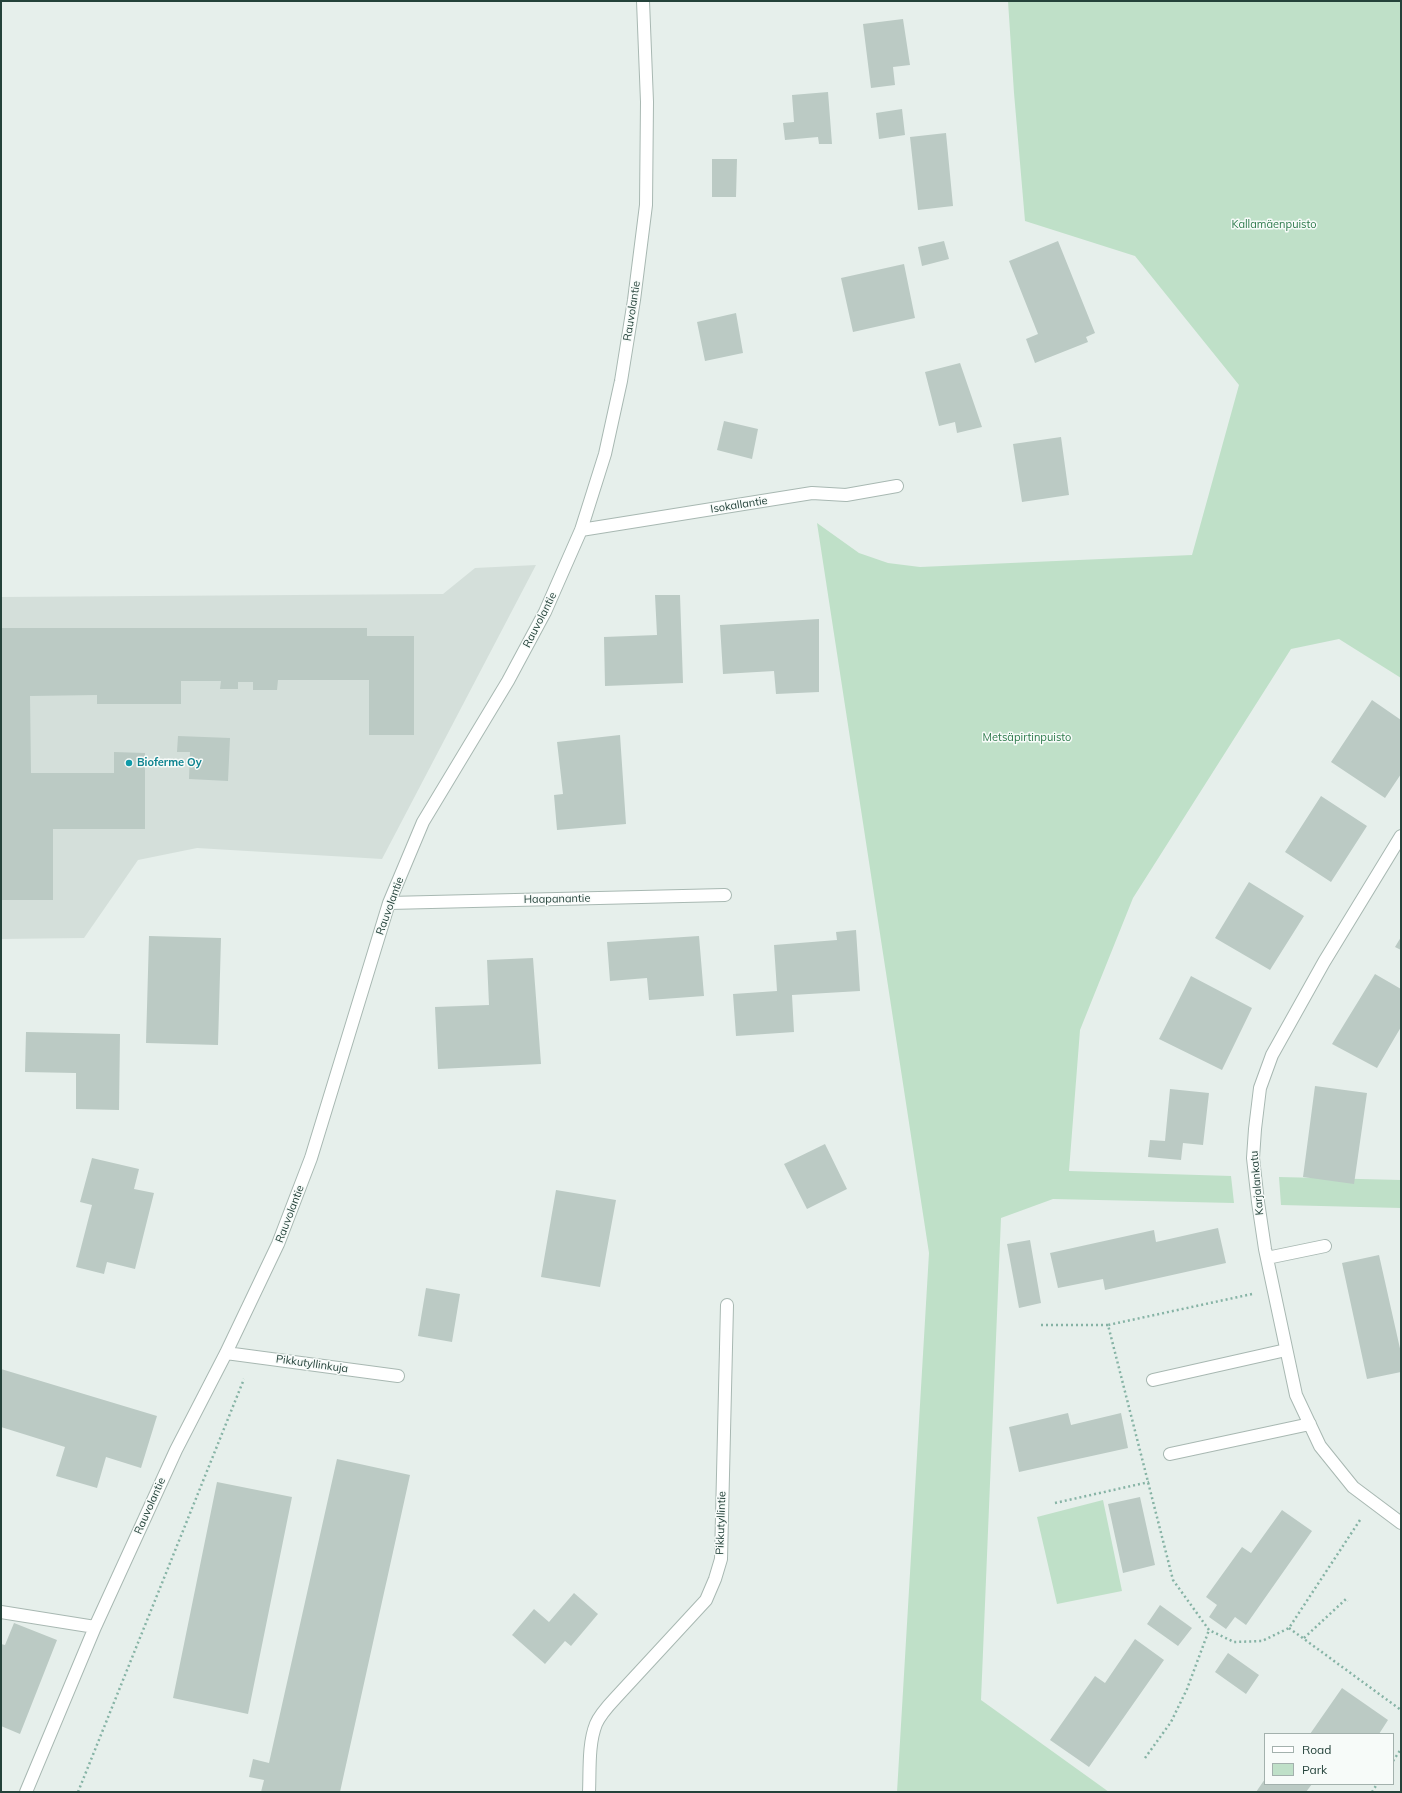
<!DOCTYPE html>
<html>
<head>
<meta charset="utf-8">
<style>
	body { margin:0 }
	#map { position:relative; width:1402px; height:1793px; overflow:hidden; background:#e6efeb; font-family:Mulish,sans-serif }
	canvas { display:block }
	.frame { position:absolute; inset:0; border:2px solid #24423a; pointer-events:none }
	.legend { position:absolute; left:1264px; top:1733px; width:130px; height:52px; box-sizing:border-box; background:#f7fbf9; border:1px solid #a3b1ad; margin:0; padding:5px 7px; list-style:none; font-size:12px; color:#24423a }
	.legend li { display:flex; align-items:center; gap:8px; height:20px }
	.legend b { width:20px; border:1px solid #a3b1ad }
</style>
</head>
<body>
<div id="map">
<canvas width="1402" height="1793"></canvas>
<div class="frame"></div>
<ul class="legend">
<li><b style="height:5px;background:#fff"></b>Road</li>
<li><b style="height:11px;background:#bfe0c8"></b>Park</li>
</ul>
</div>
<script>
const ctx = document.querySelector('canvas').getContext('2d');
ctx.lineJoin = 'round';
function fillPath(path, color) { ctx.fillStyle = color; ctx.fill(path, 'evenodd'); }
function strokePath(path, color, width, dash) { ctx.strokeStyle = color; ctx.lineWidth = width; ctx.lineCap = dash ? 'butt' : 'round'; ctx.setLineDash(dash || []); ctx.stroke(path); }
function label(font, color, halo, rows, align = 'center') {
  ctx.font = font + ' Mulish,sans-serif'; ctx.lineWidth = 3; ctx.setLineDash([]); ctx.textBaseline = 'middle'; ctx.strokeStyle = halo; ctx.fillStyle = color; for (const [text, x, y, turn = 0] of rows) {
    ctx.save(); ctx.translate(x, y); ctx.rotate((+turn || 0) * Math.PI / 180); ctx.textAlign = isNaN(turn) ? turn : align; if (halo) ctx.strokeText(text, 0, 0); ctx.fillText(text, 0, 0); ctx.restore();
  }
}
const built = new Path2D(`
	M536,565l-154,294 -185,-11 -59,12 -54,78 -83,1v-342l442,-3 32,-26z`);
const green = new Path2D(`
	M1008,1h393v677l-62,-39 -48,10 -158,249 -53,132 -11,141 162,5 3,27 -181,-4 -52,19 -20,482 128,92h-212l32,-539 -112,-730 42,30 29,10 32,4 272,-12 47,-170 -104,-129 -110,-35 -11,-128z
	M1279,1177l122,3v28l-120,-3z
	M1103,1500l19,91 -65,13 -20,-87z`);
const building = new Path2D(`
	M903,19l7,46 -17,2 2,18 -24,3 -8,-64z
	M828,92l4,52h-13l-1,-7 -33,3 -2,-17 11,-1 -2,-27z
	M902,109l3,26 -26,4 -3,-26z
	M946,133l7,73 -35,4 -8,-73z
	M712,159h25l-1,38h-24z
	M944,241l5,18 -27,7 -4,-19z
	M1058,241l37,92 -9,4 2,5 -53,21 -9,-24 12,-5 -29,-73z
	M904,264l11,54 -62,14 -12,-54z
	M736,313l7,40 -38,8 -8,-39z
	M960,363l22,64 -25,6 -2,-11 -16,4 -14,-54z
	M724,421l34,8 -6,30 -35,-9z
	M1061,437l8,58 -47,7 -9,-58z
	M655,595h25l3,88 -78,3 -1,-49 53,-2z
	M819,619v73l-43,2 -2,-23 -51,3 -3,-49z
	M1,628h366v8h47v99h-45v-55h-91l-1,10h-24v-8h-15v7h-18l1,-8h-40v23h-84v-9l-67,1 1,77h83v-21l31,1v76h-92v71h-52z
	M1372,700l29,20v54l-16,24 -54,-36z
	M620,735l6,89 -69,6 -3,-35 9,-1 -6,-52z
	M178,736l52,2 -2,43 -39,-2 1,-27h-13z
	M1321,796l46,30 -36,56 -46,-30z
	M1249,882l55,34 -34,54 -55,-32z
	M856,930l4,61 -68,4 2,37 -58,4 -3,-42 44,-3 -3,-46 63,-5 -1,-8z
	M149,936l72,2 -3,107 -72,-2z
	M699,936l5,60 -55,4 -2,-22 -37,3 -3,-39z
	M1401,937v13l-6,-3z
	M533,958l8,106 -103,5 -3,-62 54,-2 -2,-45z
	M1375,974l26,15v38l-24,41 -45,-24z
	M1191,976l61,32 -30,62 -63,-31z
	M26,1032l94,2 -1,76 -43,-1v-36l-51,-1z
	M1315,1086l52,7 -13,91 -51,-7z
	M1170,1089l39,4 -6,52 -20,-2 -2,17 -33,-3 2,-17 15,1z
	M825,1144l22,45 -40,20 -23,-45z
	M92,1158l47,11 -5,20 20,4 -19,76 -28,-7 -3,12 -28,-7 16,-62 -12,-3z
	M556,1190l60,10 -16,87 -59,-10z
	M1218,1228l8,35 -121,27 -2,-11 -45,9 -8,-35 104,-23 2,12z
	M1030,1240l11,63 -22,5 -12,-64z
	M1379,1255l22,98v19l-34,7 -25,-116z
	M426,1288l34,6 -8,48 -34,-6z
	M1,1369l156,47 -16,52 -35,-11 -9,31 -41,-12 9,-29 -64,-20z
	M1068,1413l3,12 50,-12 7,35 -109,24 -10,-45z
	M337,1459l73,16 -70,317h-79l3,-12 -15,-3 4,-18 16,4z
	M217,1482l75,15 -44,217 -75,-16z
	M1140,1497l15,68 -32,8 -15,-69z
	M1282,1510l30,21 -66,94 -11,-8 -9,12 -17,-12 8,-12 -11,-8 36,-50 9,6z
	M574,1593l24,21 -27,32 -6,-5 -20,23 -33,-29 22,-26 15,13z
	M1160,1605l32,23 -14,18 -31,-22z
	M14,1623l43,17 -37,94 -19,-8v-82l4,1z
	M1135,1639l29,21 -75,107 -39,-27 45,-64 10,7z
	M1228,1653l31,22 -13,19 -31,-22z
	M1342,1688l46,32 -9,14h-69z
	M1265,1779v5h47l-6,8h-50z`);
const path = new Path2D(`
	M1252,1294l-144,31 65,255 36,50 25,12 28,-1 27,-13 71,-108
	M1041,1325h67
	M1055,1503l94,-21
	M1289,1628l112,82
	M1304,1638l42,-39 2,2
	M1145,1758l26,-36 16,-33 22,-59
	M1393,1761l8,-12
	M78,1792l166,-413
	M1372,1792l5,-8`);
const minor = new Path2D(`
	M581,530l231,-37 34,2 51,-9
	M1401,836l-77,126 -52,93 -12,33 -5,41 -2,29 5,44 7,47 31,146 24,51 33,41 48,36
	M389,903l336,-8
	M1267,1258l58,-12
	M226,1353l172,23
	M1153,1380l133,-30
	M1170,1454l140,-30
	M1,1612l94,15
	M26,1792l69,-165 81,-177 50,-97 52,-109 33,-86 78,-255 34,-81 85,-141 37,-69 36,-82 24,-76 16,-73 13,-81 12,-95 1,-103 -4,-101
	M589,1792c1,-21 -1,-48 7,-68 5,-12 16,-22 25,-32l85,-92 9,-21 6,-20 6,-254`);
const markers = [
	[129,763,4,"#0f9aa8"]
];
const parkNames = [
	["Kallamäenpuisto",1274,225],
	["Metsäpirtinpuisto",1027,738]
];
const streetNames = [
	["Rauvolantie",632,311,-81],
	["Isokallantie",739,505,-9],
	["Rauvolantie",540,620,-63],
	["Haapanantie",557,899,-1],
	["Rauvolantie",390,906,-70],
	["Karjalankatu",1257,1183,-95],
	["Rauvolantie",290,1214,-69],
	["Pikkutyllinkuja",312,1364,8],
	["Rauvolantie",150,1506,-66],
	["Pikkutyllintie",721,1523,-88]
];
const cultureNames = [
	["Bioferme Oy",137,763]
];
fillPath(built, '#d4dfda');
fillPath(green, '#bfe0c8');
fillPath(building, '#bbcac4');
strokePath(minor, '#a8b8b2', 14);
strokePath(path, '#86b3a5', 2.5, [2, 3]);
strokePath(minor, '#fff', 12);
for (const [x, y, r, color] of markers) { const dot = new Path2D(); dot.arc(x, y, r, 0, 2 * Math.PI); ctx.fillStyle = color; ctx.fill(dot); strokePath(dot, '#f7fbf9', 1.5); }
label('11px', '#2d7a4b', '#f7fbf9', parkNames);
label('11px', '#24423a', '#f7fbf9', streetNames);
label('bold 11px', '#0d838f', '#f7fbf9', cultureNames, 'left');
</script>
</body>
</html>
